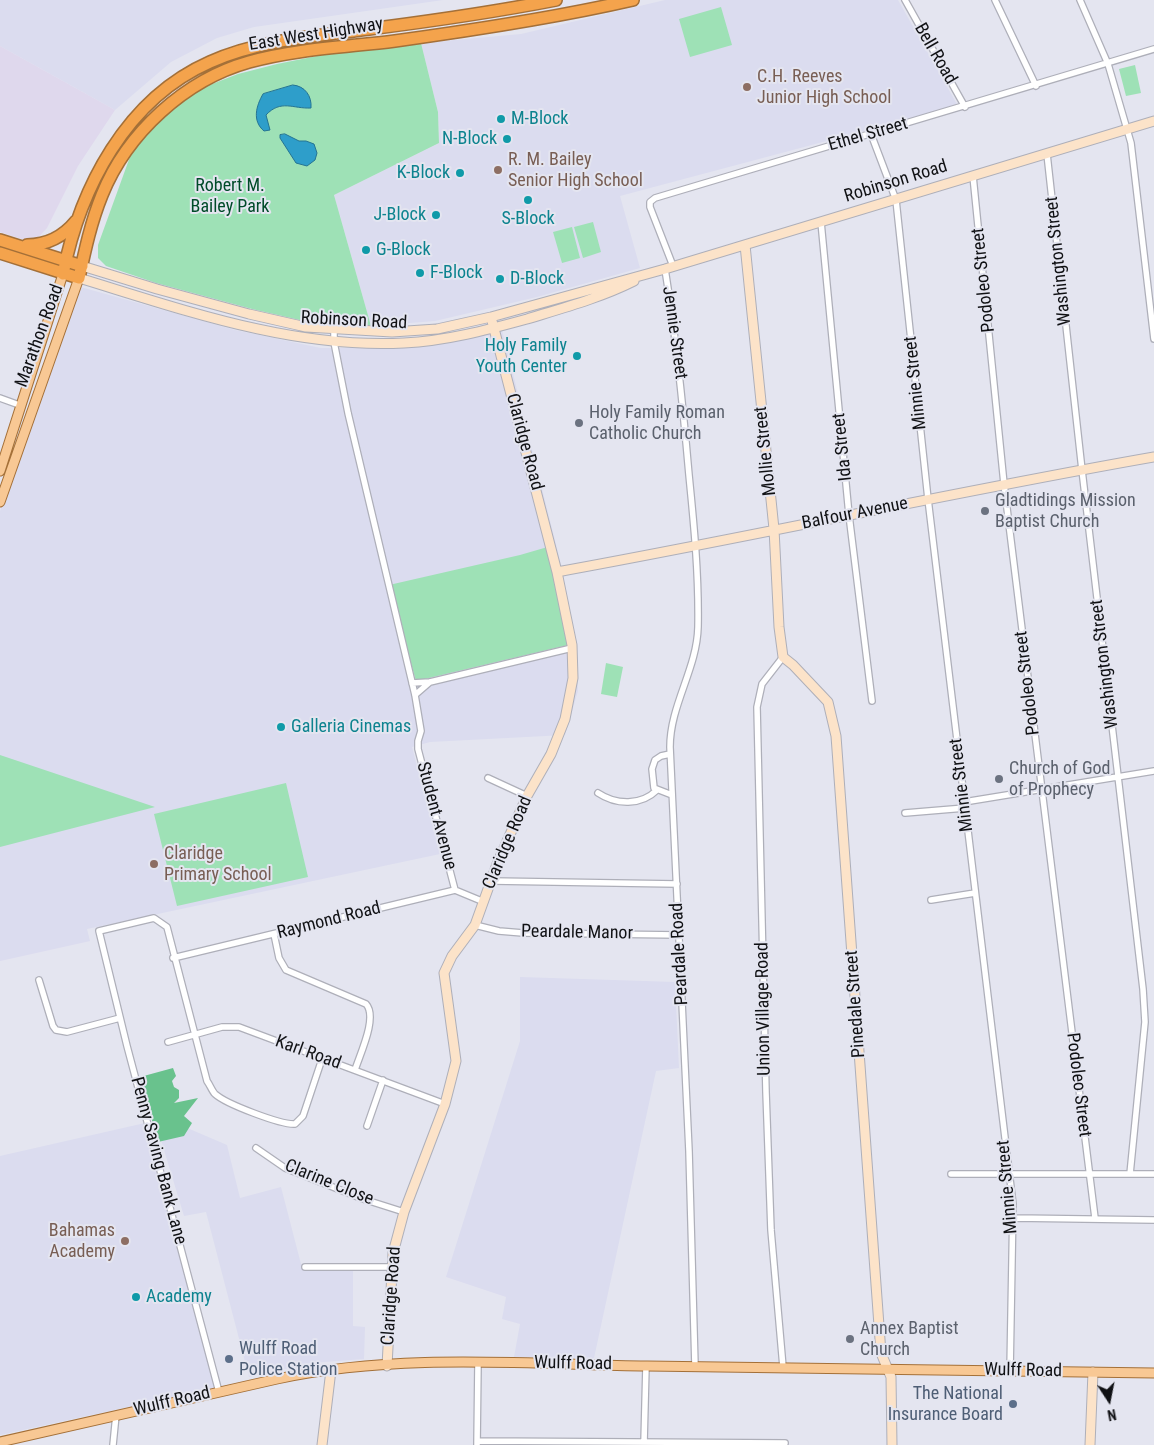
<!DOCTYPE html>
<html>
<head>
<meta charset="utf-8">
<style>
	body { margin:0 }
	#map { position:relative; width:1154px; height:1445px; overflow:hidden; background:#e4e5f0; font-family:"Roboto Condensed",sans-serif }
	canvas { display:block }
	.north { position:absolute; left:1084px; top:1375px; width:50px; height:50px; -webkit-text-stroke:4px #e4e5f0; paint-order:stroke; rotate:169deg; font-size:14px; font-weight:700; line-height:20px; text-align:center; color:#101114 }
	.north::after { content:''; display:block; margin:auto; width:18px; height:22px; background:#101114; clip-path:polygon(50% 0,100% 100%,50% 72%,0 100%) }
</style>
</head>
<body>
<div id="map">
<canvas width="1154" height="1445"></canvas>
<div class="north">N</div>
</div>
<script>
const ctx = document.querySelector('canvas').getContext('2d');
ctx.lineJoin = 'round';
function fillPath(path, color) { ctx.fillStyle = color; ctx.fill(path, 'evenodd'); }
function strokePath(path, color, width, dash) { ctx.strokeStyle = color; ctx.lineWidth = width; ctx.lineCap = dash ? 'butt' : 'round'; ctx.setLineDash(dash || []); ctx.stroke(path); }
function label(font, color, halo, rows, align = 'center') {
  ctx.font = font + ' "Roboto Condensed",sans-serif'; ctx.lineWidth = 4; ctx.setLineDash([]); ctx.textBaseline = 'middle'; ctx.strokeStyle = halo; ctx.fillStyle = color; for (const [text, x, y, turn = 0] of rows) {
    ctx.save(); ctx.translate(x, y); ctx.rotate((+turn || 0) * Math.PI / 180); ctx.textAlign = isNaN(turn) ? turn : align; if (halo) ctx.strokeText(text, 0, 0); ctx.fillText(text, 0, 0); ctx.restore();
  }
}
const built = new Path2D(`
	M0,0h443l-189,27 -37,11 -46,24 -56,48 -115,-64z
	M665,0h233l60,106 -338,90 20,72 -103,29 -102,24 -64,5 -37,-131 105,-52 -1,-31 -17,-69 100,-9z
	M77,286l158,44 86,18h86l95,-18 59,234 16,84 1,43 -13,44 -135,7 -18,5 28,107 -353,75 3,12 -90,20v-450z
	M520,977l155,5 4,86 -23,3 -62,287 -80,-1 6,-33 -18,-5 4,-22 -60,-20 74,-236z
	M145,1123l70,265 -215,47v-279z
	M185,1127l42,18 13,53 41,-11 20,77 52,1v61l12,1 -1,32 -52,4 -63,14 -43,-165 -22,4 -23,-76z`);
const industrial = new Path2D(`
	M0,46l115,64 -37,56 -31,62 -14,15 -33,-11z`);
const green = new Path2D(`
	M721,7l11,38 -42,12 -11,-38z
	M421,43l17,69 1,31 -105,52 37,131 -54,-2 -65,-15 -96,-26 -50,-17 -8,-8v-13l33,-91 29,-37 34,-26 44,-17 39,-10 55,-11z
	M1135,65l6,28 -15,3 -7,-27z
	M593,222l8,30 -18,6 -9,-31z
	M572,227l8,31 -18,5 -9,-31z
	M551,546l17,99 -152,36 -27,-96 131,-30z
	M606,663l17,4 -6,30 -16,-3z
	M0,755l155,52 -155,40z
	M286,783l22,94 -131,29 -23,-92z`);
const forest = new Path2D(`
	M173,1068l3,8 -4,5 2,6 5,3v8l-5,5 24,-5 -14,18 8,7 -8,13 -26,6 -18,-65z`);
const water = new Path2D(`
	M293,85c12,1 19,11 18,23 -18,1 -30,-9 -45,7l4,15 -6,1c-12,-10 -8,-25 -1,-37z
	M285,134l14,7h7l8,3 3,9 -2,7 -8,6 -11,-3 -16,-25v-3z`);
const street = new Path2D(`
	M905,0l60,107
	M995,0l41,86
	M1080,0l28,64 23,79 23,196
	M871,134l25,66 32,299 85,705 -3,167
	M1047,154l35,316 61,519 2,33 -15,152
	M973,176l31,308 91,734
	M821,222l28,293 23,186
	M673,266l-23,-59v-5l5,-4 499,-149
	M665,269c11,68 18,137 24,206 5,50 10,101 9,152 -1,42 -28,78 -28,120l19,404 6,215
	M334,330v12l14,71 67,282 6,36 -3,10v8l37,141
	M0,398l22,8
	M783,657l-21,27 -5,23 9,385 5,138 12,137
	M412,683l18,-1 142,-34
	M415,695l15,-13
	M670,754l-9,2 -6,4 -3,9 2,19 18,7
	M488,778l39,18
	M598,793c18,12 43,13 59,-3
	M964,802l190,-31
	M905,813l60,-5
	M492,881l185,3
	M931,900l44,-7
	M475,925l24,6 24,2 157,2
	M274,934l5,24 7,12 80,34c12,13 -6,50 -11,66
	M173,958l282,-68 29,12
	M39,980l14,46 3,4 11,2 53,-14
	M168,1042l54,-15h17l206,77
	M367,1126l16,-46
	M256,1148l29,20 78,31 41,13
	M951,1174h203
	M1014,1218l140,2
	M305,1267h86
	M219,1392l-92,-346 -28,-115 55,-13 13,9 40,154c3,4 5,10 8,13 11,10 66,31 80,30l8,-8 19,-57
	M477,1441l308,2
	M644,1443l2,-77
	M113,1445l3,-30
	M477,1445l1,-82`);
const secondary = new Path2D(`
	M745,245l29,284 5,98 4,30 10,8 35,37 8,34 45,617 10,24 1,68
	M82,266l75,23 92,25 57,13 86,5 45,-3 54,-12 174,-48 489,-148
	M79,278c105,32 214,71 325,65 42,-2 83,-13 123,-24 36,-11 73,-21 107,-38
	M557,572c199,-36 397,-80 597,-115
	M387,1366l6,-113 11,-41 41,-108 11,-43 -12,-88 8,-17 23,-31 22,-61 30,-68 24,-42 14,-35 8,-41 -1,-33 -15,-73 -66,-255
	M322,1445l9,-75
	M1090,1445l3,-73`);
const primary = new Path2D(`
	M0,471l63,-197
	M0,502l79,-224
	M0,1442l277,-63c121,-26 247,-15 370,-13 169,2 338,4 507,7`);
const highway = new Path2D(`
	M0,240l82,26
	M27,245c20,0 36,-8 49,-24
	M0,253l79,25c6,-28 12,-56 23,-83 25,-62 83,-115 147,-133 47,-13 98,-15 146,-21 80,-11 160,-23 238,-41
	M63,274c17,-86 63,-175 147,-212 49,-22 106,-26 159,-33 63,-8 125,-17 187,-29`);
const markers = [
	[747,87,5,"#8d6e63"],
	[501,119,5,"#0f9aa8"],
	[507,139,5,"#0f9aa8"],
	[498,170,5,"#8d6e63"],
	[460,173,5,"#0f9aa8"],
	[528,200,5,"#0f9aa8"],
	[436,215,5,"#0f9aa8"],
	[366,250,5,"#0f9aa8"],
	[420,273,5,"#0f9aa8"],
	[500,279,5,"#0f9aa8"],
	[577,356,5,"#0f9aa8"],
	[579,423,5,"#6b7280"],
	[985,511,5,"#6b7280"],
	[281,727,5,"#0f9aa8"],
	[999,779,5,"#6b7280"],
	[154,864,5,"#8d6e63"],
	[125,1241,5,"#8d6e63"],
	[136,1297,5,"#0f9aa8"],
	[850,1339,5,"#6b7280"],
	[229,1359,5,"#5c6f8a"],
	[1013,1404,5,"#5c6f8a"]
];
const streetNames = [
	["East West Highway",316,35,-9],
	["Bell Road",935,54,60],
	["Ethel Street",868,135,-16],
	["Robinson Road",896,182,-17],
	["Washington Street",1059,261,-96],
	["Podoleo Street",984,280,-96],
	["Robinson Road",354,321,3],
	["Jennie Street",674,333,82],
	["Marathon Road",40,336,-70],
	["Minnie Street",916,383,-96],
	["Claridge Road",524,442,75],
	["Ida Street",843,447,-96],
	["Mollie Street",766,451,-96],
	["Balfour Avenue",855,514,-11],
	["Washington Street",1105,664,-97],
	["Podoleo Street",1028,683,-97],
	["Minnie Street",962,785,-97],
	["Student Avenue",436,816,75],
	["Claridge Road",508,843,-67],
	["Raymond Road",329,921,-14],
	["Peardale Manor",577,933,1],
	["Peardale Road",680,954,-93],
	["Pinedale Street",856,1004,-94],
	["Union Village Road",764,1009,-91],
	["Karl Road",308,1053,20],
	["Podoleo Street",1078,1085,83],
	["Penny Saving Bank Lane",158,1161,75],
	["Clarine Close",329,1183,22],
	["Minnie Street",1008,1187,-95],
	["Claridge Road",392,1296,-86],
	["Wulff Road",573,1364,1],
	["Wulff Road",1023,1371,1],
	["Wulff Road",172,1402,-13]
];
const educationNames = [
	["C.H. Reeves",757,77],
	["Junior High School",757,98],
	["R. M. Bailey",508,160],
	["Senior High School",508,181],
	["Claridge",164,854],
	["Primary School",164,875],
	["Bahamas",115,1231,"right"],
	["Academy",115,1252,"right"]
];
const cultureNames = [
	["M-Block",511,119],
	["N-Block",497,139,"right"],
	["K-Block",450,173,"right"],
	["J-Block",426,215,"right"],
	["S-Block",528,219,"center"],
	["G-Block",376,250],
	["F-Block",430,273],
	["D-Block",510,279],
	["Holy Family",567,346,"right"],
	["Youth Center",567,367,"right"],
	["Galleria Cinemas",291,727],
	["Academy",146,1297]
];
const parkNames = [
	["Robert M.",230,186],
	["Bailey Park",230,207]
];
const worshipNames = [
	["Holy Family Roman",589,413],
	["Catholic Church",589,434],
	["Gladtidings Mission",995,501],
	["Baptist Church",995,522],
	["Church of God",1009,769],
	["of Prophecy",1009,790],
	["Annex Baptist",860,1329],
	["Church",860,1350]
];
const serviceNames = [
	["Wulff Road",239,1349],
	["Police Station",239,1370],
	["The National",1003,1394,"right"],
	["Insurance Board",1003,1415,"right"]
];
fillPath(built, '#dbdcef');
fillPath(industrial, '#dfd8ed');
fillPath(green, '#9ee1b6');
fillPath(forest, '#69c28d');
fillPath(water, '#2e9eca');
strokePath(water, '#257493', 1);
strokePath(street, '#aeafb9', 8);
strokePath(secondary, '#aeafb9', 11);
strokePath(primary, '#a47038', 11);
strokePath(highway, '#a47038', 14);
strokePath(street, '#fff', 5.5);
strokePath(secondary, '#fce3c9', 9);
strokePath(primary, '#f8c894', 9);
strokePath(highway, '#f4a34c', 11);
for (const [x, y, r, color] of markers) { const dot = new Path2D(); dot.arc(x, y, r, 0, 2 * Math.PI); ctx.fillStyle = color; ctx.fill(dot); strokePath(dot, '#e4e5f0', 2); }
label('18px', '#101114', '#e4e5f0', streetNames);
label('18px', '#785e54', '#e4e5f0', educationNames, 'left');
label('18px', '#0d838f', '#e4e5f0', cultureNames, 'left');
label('18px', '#004b29', '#e4e5f0', parkNames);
label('18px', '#5b616d', '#e4e5f0', worshipNames, 'left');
label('18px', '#4e5e75', '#e4e5f0', serviceNames, 'left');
</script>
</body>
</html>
